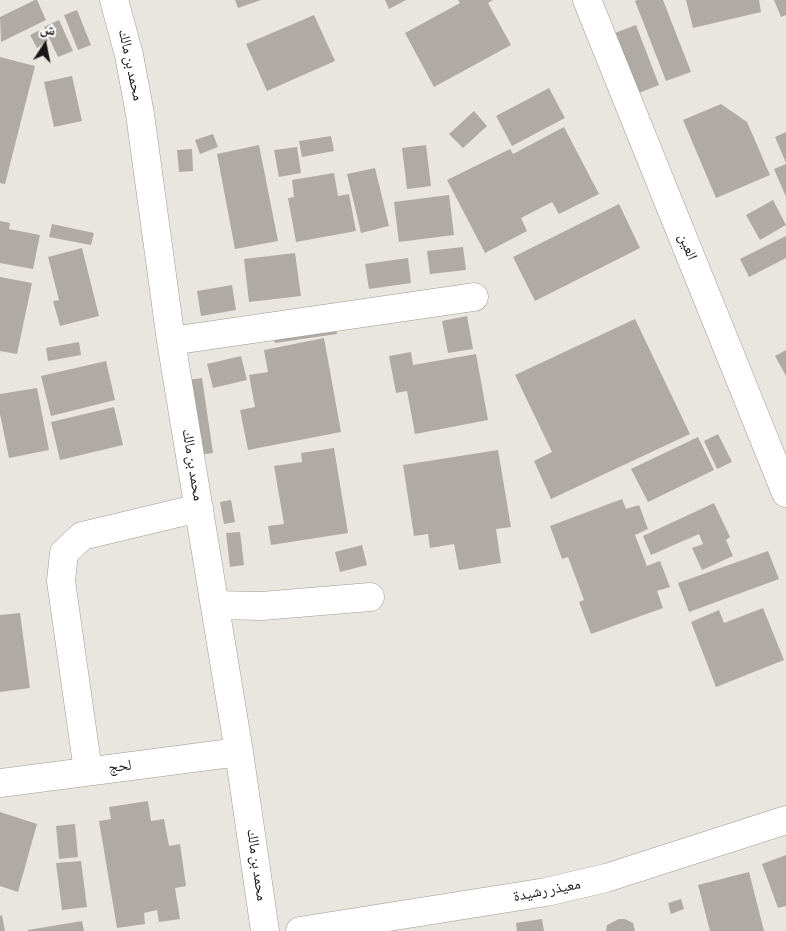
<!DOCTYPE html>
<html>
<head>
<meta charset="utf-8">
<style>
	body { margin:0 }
	#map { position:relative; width:786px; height:931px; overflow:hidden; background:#e9e6df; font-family:"Sofia Sans Condensed","Noto Naskh Arabic",sans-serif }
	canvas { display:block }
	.north { position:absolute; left:20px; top:20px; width:50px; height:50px; -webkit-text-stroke:4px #fff; paint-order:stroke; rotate:11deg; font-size:14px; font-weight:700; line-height:20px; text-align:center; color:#191715 }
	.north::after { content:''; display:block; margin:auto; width:18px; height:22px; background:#191715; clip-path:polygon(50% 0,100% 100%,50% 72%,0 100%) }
</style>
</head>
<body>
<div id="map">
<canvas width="786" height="931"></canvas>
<div class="north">ش</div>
</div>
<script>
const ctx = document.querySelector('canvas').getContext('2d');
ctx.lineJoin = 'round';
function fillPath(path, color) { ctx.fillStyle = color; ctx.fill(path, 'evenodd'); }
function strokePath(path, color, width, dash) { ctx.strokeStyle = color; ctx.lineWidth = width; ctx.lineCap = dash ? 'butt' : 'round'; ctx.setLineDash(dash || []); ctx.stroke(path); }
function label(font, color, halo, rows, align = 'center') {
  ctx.font = font + ' "Sofia Sans Condensed","Noto Naskh Arabic",sans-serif'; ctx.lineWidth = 5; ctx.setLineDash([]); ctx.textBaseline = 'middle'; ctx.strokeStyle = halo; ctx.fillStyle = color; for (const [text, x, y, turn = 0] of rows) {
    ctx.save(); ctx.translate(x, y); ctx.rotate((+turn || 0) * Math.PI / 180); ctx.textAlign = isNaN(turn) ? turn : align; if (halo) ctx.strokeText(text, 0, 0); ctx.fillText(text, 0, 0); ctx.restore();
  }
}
const building = new Path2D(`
	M35,0h2l9,20 -45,22 -1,-25z
	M235,0h26l-23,8z
	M385,0h21l-17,9z
	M458,0h35l-5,3 23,42 -77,42 -29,-54 55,-30z
	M637,0h26l28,72 -25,9 -31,-80z
	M686,0h73l2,12 -68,16z
	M774,0h12v15l-5,2z
	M77,10l14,35 -13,5 -14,-35z
	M314,15l21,46 -68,30 -21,-47z
	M59,20l14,31 -15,6 -14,-30z
	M636,25l23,60 -20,8 -24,-60z
	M42,29l6,12 -11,7 -7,-13z
	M0,57l35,9 -30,118 -5,-1z
	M72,76l10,45 -28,6 -10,-45z
	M549,88l16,30 -53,28 -16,-30z
	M721,104l26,18 23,53 -54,23 -33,-78z
	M474,111l13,15 -24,22 -14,-14z
	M564,127l35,67 -40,20 -7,-12 -31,16 6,13 -42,22 -38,-73 63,-31 3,5z
	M786,132v31l-11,-26z
	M213,134l5,13 -18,7 -5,-14z
	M331,136l3,15 -32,6 -3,-16z
	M259,145l19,96 -43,8 -18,-95z
	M426,145l5,41 -24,3 -5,-41z
	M297,147l4,26 -22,4 -5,-27z
	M192,149l1,22 -14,1 -2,-22z
	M786,164v33l-12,-28z
	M375,168l14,58 -28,7 -14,-59z
	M334,173l4,23 11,-2 7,37 -60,11 -8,-44 6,-1 -2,-17z
	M449,195l5,40 -55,7 -5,-40z
	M773,200l13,25 -26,15 -14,-25z
	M619,204l21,44 -105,53 -22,-44z
	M0,221l10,2 -1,6 31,6 -7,34 -33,-6z
	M52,224l42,9 -3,12 -42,-8z
	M786,236v22l-37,19 -9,-18z
	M463,247l3,23 -36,4 -3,-23z
	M82,248l17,68 -39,10 -7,-25 6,-1 -11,-43z
	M295,253l6,43 -52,6 -5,-43z
	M408,258l3,25 -42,6 -4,-25z
	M0,277l32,6 -15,71 -17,-3z
	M232,285l4,25 -35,6 -4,-25z
	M467,316l6,33 -25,4 -6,-32z
	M334,319l3,15 -62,9 -3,-14z
	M635,319l55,115 -139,65 -17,-38 18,-9 -37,-77z
	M324,338l17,94 -93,18 -8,-40 15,-3 -6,-32 19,-3 -4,-22z
	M79,342l2,13 -33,6 -2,-13z
	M786,350v26l-11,-20z
	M411,352l2,13 63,-11 12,66 -73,14 -8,-43 -11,2 -7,-37z
	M241,356l6,24 -34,8 -6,-24z
	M106,361l9,39 -64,16 -10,-40z
	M202,378l11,75 -15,2 -11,-75z
	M37,388l12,62 -40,8 -9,-44v-20z
	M114,407l9,38 -63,15 -9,-38z
	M718,434l14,28 -15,7 -13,-28z
	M698,437l16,33 -66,32 -17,-33z
	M334,448l14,85 -77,12 -3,-19 16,-2 -10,-58 28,-4 -1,-9z
	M498,450l13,77 -15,2 5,34 -42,7 -5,-26 -24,4 -2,-14 -14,2 -11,-71z
	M622,499l4,10 13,-4 9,24 -13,6 12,31 13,-5 10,26 -13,4 6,17 -72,26 -12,-32 5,-2 -16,-43 -6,2 -12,-33z
	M231,500l4,22 -11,2 -4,-22z
	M714,503l16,34 -4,3 7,16 -31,14 -10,-22 11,-4 -4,-10 -48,21 -8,-19z
	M240,532l4,33 -14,2 -4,-34z
	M362,545l5,20 -27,7 -5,-20z
	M768,551l11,28 -90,33 -11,-29z
	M763,608l21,52 -68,27 -25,-65 28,-12 5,13z
	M20,613l10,75 -30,4v-77z
	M148,801l3,20 13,-2 5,27 11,-2 6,42 -11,2 5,31 -21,3 -2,-12 -13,3 1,11 -28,4 -18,-107 12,-2 -2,-12z
	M0,812l37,12 -19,68 -18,-6z
	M75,824l3,33 -19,2 -3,-33z
	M786,855v51l-8,2 -16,-44z
	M81,861l6,46 -25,3 -6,-47z
	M749,872l15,59h-54l-12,-46z
	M681,899l3,10 -13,5 -3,-11z
	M2,915l3,16h-5v-15z
	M542,919l2,12h-27l-1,-8z
	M619,919h6l8,4 2,8h-29l1,-6z
	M82,921l2,10h-56v-1z`);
const minor = new Path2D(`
	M114,0l15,55 11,59 31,227 68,411 26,179
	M587,0l199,493
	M171,341l303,-44
	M215,605l47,1 108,-9
	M88,771l-27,-190 3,-28 18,-17 117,-28
	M0,783l239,-31
	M300,931l246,-39 60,-14 180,-58`);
const streetNames = [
	["محمد بن مالك",130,65,78],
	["العين",687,247,68],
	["محمد بن مالك",192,465,81],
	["لحج",120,767,-7],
	["محمد بن مالك",256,865,82],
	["معيذر رشيدة",547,891,-11]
];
fillPath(building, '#afaba4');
strokePath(minor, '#9c9992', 29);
strokePath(minor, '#fff', 28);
label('15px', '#191715', '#fff', streetNames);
</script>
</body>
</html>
